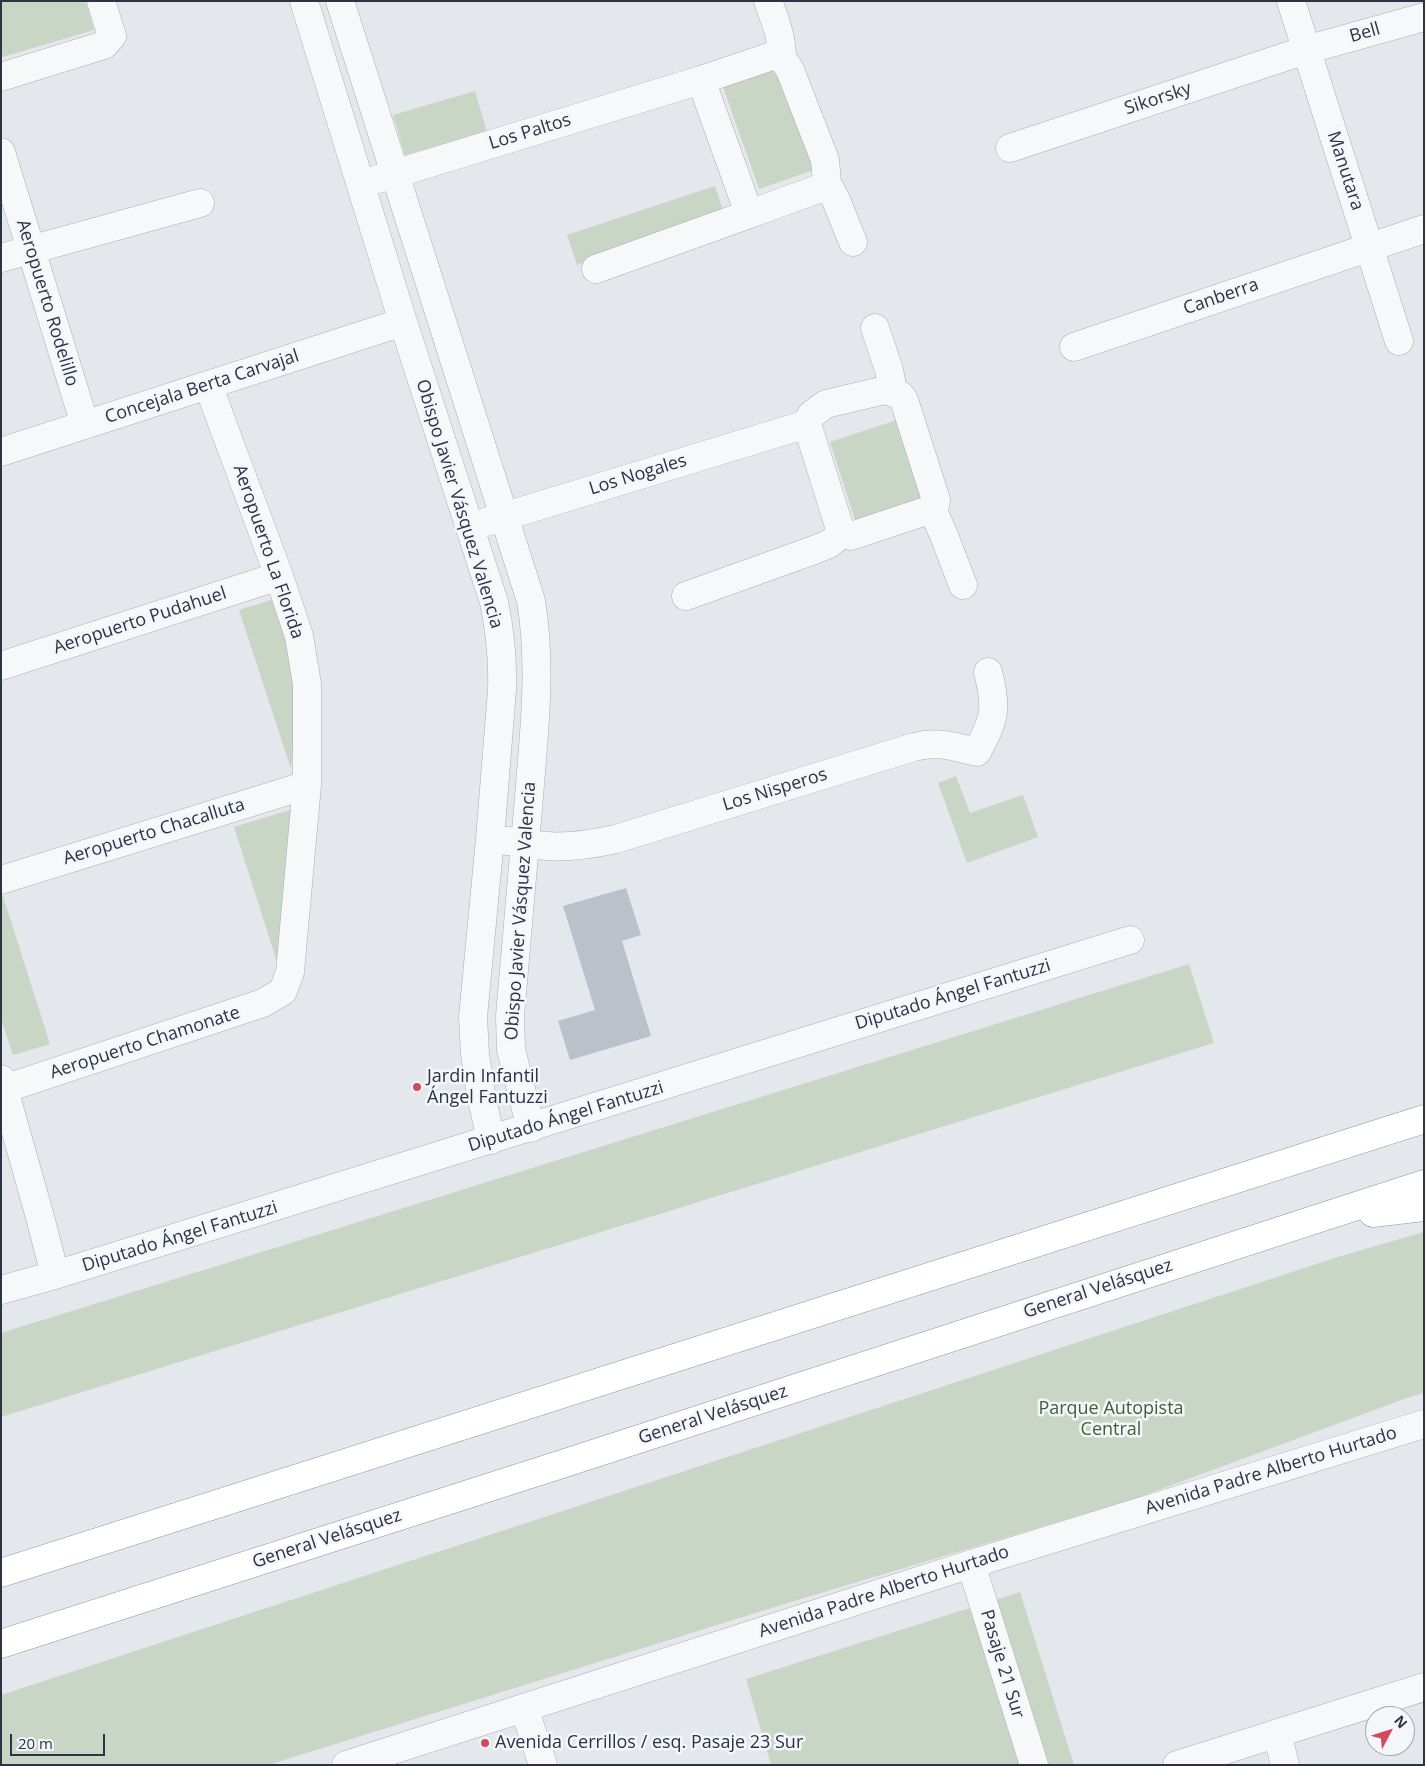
<!DOCTYPE html>
<html>
<head>
<meta charset="utf-8">
<style>
	body { margin:0 }
	#map { position:relative; width:1425px; height:1766px; overflow:hidden; background:#e4e7ec; font-family:"Open Sans",sans-serif }
	canvas { display:block }
	.frame { position:absolute; inset:0; border:2px solid #2b3445; pointer-events:none }
	.north { position:absolute; left:1365px; top:1706px; width:50px; height:50px; box-sizing:border-box; background:#f4f6f9; border:1px solid #a4a8b1; border-radius:50%; rotate:50deg; font-size:14px; font-weight:700; line-height:20px; text-align:center; color:#2b3445 }
	.north::after { content:''; display:block; margin:auto; width:18px; height:22px; background:#d1495b; clip-path:polygon(50% 0,100% 100%,50% 72%,0 100%) }
	.scale { position:absolute; left:10px; top:1734px; width:95px; height:22px; box-sizing:border-box; border:2px solid #2b3445; border-top:0; padding-left:6px; font-size:15px; line-height:18px; white-space:nowrap; color:#2b3445; -webkit-text-stroke:4px #f4f6f9; paint-order:stroke }
</style>
</head>
<body>
<div id="map">
<canvas width="1425" height="1766"></canvas>
<div class="frame"></div>
<div class="north">N</div>
<div class="scale">20 m</div>
</div>
<script>
const ctx = document.querySelector('canvas').getContext('2d');
ctx.lineJoin = 'round';
function fillPath(path, color) { ctx.fillStyle = color; ctx.fill(path, 'evenodd'); }
function strokePath(path, color, width, dash) { ctx.strokeStyle = color; ctx.lineWidth = width; ctx.lineCap = dash ? 'butt' : 'round'; ctx.setLineDash(dash || []); ctx.stroke(path); }
function label(font, color, halo, rows, align = 'center') {
  ctx.font = font + ' "Open Sans",sans-serif'; ctx.lineWidth = 5; ctx.setLineDash([]); ctx.textBaseline = 'middle'; ctx.strokeStyle = halo; ctx.fillStyle = color; for (const [text, x, y, turn = 0] of rows) {
    ctx.save(); ctx.translate(x, y); ctx.rotate((+turn || 0) * Math.PI / 180); ctx.textAlign = isNaN(turn) ? turn : align; if (halo) ctx.strokeText(text, 0, 0); ctx.fillText(text, 0, 0); ctx.restore();
  }
}
const green = new Path2D(`
	M1,1h85l8,29 -91,27 -2,-7z
	M777,65l37,105 -55,19 -37,-105z
	M475,91l12,41 -82,23 -12,-40z
	M715,186l10,30 -148,49 -10,-30z
	M897,420l27,81 -68,22 -26,-81z
	M274,599l25,77 -8,93 -52,-159z
	M956,776l14,37 53,-18 15,42 -71,26 -29,-80z
	M293,809l-16,153 -43,-135z
	M1,896h2l47,148 -37,11 -12,-36z
	M1189,964l25,79 -1213,374v-84z
	M1424,1232v161l-20,6 -267,99 -343,103 -526,164h-267v-70l1340,-439z
	M1020,1592l54,173h-303l-25,-86z`);
const building = new Path2D(`
	M626,888l15,47 -19,6 29,95 -81,24 -12,-39 37,-11 -32,-104z`);
const minor = new Path2D(`
	M304,1l99,321 91,280c6,29 9,58 8,88l-12,149 -17,178 2,37 6,41 10,45
	M340,1l191,600c11,66 3,131 -2,196 -6,73 -13,146 -19,219l1,34 20,78
	M768,1c7,19 14,36 14,57
	M1291,1l108,340
	M1,77l103,-32 8,-9 -11,-35
	M1010,148l296,-98 118,-33
	M1,152l84,273
	M378,179l323,-99 74,-25 7,3 8,12 35,90 2,23 -9,6 -63,23 -8,-4 -46,-128
	M827,183l9,17 17,42
	M1,258l199,-55
	M596,269l159,-57
	M875,328l14,42 4,21
	M1074,347l350,-118
	M1,452l402,-130
	M932,509l11,24 20,52
	M486,522l321,-98 4,-9 15,-11 59,-14 15,5 4,5 32,100 -1,6 -3,3 -81,27 -8,-3 -4,-7 -32,-102
	M686,596l128,-46 15,-6 14,-11
	M1,666l278,-90
	M507,841c13,1 26,4 39,5 23,2 47,-2 70,-7l298,-92c25,-6 38,-1 63,5 17,-33 21,-42 11,-80
	M1,880l306,-95
	M1,1079l39,138 15,58
	M4,1089l259,-86 20,-12 7,-19 17,-187v-101l-8,-48 -20,-60 -71,-191
	M1,1290l54,-15 1075,-335
	M971,1564l63,201
	M524,1708l19,57
	M1277,1733l8,32
	M1177,1765l247,-78`);
const tertiary = new Path2D(`
	M346,1765l625,-201 453,-140`);
const motorway = new Path2D(`
	M1373,1213l51,-6
	M1,1573l1423,-454
	M1,1644l558,-179 865,-281`);
const markers = [
	[417,1087,5,"#d1495b"],
	[485,1743,5,"#d1495b"]
];
const streetNames = [
	["Bell",1365,33,-16],
	["Sikorsky",1158,99,-18],
	["Los Paltos",530,132,-17],
	["Manutara",1345,171,72],
	["Canberra",1221,297,-19],
	["Aeropuerto Rodelillo",47,303,73],
	["Concejala Berta Carvajal",202,387,-18],
	["Los Nogales",638,475,-17],
	["Obispo Javier Vásquez Valencia",459,504,73],
	["Aeropuerto La Florida",268,552,71],
	["Aeropuerto Pudahuel",140,621,-18],
	["Los Nisperos",775,790,-17],
	["Aeropuerto Chacalluta",154,832,-17],
	["Obispo Javier Vásquez Valencia",521,911,-86],
	["Diputado Ángel Fantuzzi",953,995,-17],
	["Aeropuerto Chamonate",145,1043,-18],
	["Diputado Ángel Fantuzzi",566,1117,-17],
	["Diputado Ángel Fantuzzi",180,1237,-17],
	["General Velásquez",1098,1289,-18],
	["General Velásquez",713,1415,-18],
	["Avenida Padre Alberto Hurtado",1271,1471,-17],
	["General Velásquez",327,1539,-18],
	["Avenida Padre Alberto Hurtado",884,1592,-18],
	["Pasaje 21 Sur",1002,1664,73]
];
const poiNames = [
	["Jardin Infantil",427,1077],
	["Ángel Fantuzzi",427,1098],
	["Avenida Cerrillos / esq. Pasaje 23 Sur",495,1743]
];
const parkNames = [
	["Parque Autopista",1111,1409],
	["Central",1111,1430]
];
fillPath(green, '#c9d6c5');
fillPath(building, '#bbc0ca');
strokePath(minor, '#a9aeb7', 29);
strokePath(tertiary, '#a9aeb7', 29);
strokePath(motorway, '#8b94a3', 29);
strokePath(minor, '#f7f8fa', 28);
strokePath(tertiary, '#f7f8fa', 28);
strokePath(motorway, '#fff', 28);
for (const [x, y, r, color] of markers) { const dot = new Path2D(); dot.arc(x, y, r, 0, 2 * Math.PI); ctx.fillStyle = color; ctx.fill(dot); strokePath(dot, '#f4f6f9', 2); }
label('18px', '#2b3445', '#f4f6f9', streetNames);
label('18px', '#2b3445', '#f4f6f9', poiNames, 'left');
label('18px', '#3f6138', '#f4f6f9', parkNames);
</script>
</body>
</html>
